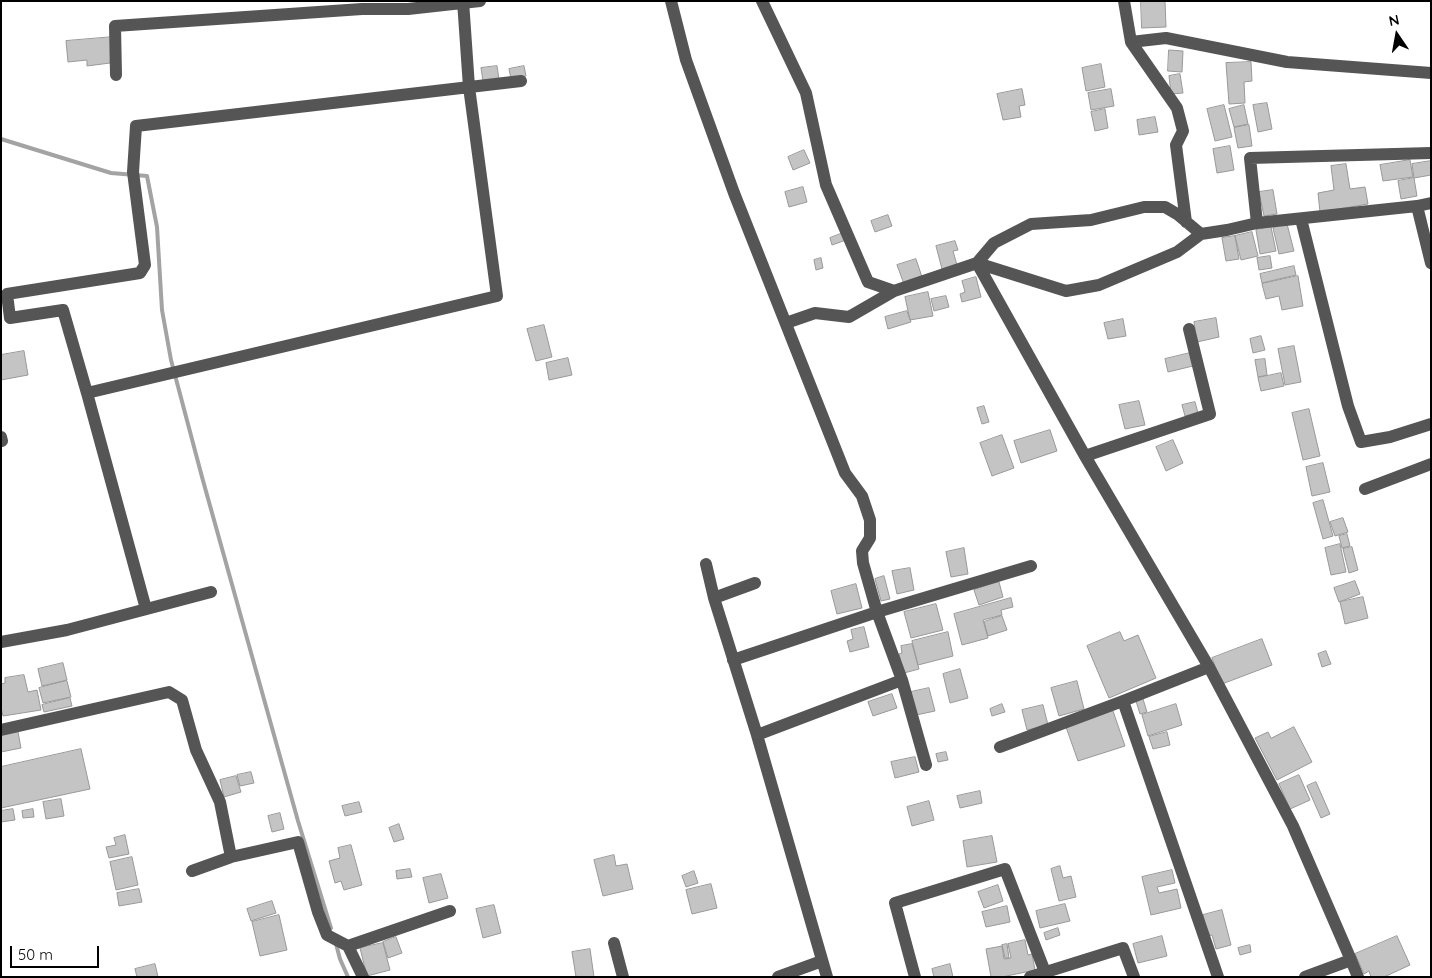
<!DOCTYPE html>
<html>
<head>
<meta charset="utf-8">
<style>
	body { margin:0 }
	#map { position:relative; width:1432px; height:978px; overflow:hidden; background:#fff; font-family:Quicksand,sans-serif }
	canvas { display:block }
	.frame { position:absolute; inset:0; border:2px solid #000; pointer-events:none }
	.north { position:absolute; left:1372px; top:10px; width:50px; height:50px; -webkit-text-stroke:4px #fff; paint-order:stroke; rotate:348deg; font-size:14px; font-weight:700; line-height:20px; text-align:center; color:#000 }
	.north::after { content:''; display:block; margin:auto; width:18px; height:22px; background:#000; clip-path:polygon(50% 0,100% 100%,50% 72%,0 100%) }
	.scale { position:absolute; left:10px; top:946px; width:89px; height:22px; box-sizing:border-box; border:2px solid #000; border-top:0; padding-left:6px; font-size:15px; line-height:18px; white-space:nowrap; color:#000; -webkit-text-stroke:4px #fff; paint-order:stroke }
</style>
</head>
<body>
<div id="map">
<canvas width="1432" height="978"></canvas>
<div class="frame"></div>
<div class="north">N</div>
<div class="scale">50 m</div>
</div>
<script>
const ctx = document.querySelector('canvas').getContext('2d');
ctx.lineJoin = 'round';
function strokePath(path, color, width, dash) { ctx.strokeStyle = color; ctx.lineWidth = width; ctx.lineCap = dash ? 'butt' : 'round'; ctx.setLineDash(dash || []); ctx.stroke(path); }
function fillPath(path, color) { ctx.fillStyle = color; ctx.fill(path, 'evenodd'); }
const stream = new Path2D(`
	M1,139l110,34 36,3 10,51 5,83 9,50 31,117 96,344 33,107
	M336,944l4,15 8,18`);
const building = new Path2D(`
	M1141,1h24l1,26 -24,1z
	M113,37l-3,26 -23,3v-6l-19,2 -2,-21z
	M1169,50l14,1 -1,21 -14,-1z
	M1251,62l1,19 -8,1 1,21 -16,1 -3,-41z
	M1101,64l4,23 -19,4 -4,-23z
	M497,66l2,13 -16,2 -2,-13z
	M524,66l2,10 -15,3 -2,-10z
	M1180,74l3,19 -12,1 -2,-18z
	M1022,89l3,16 -6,1 2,11 -18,3 -6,-26z
	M1111,89l3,17 -23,4 -3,-17z
	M1267,103l5,26 -14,3 -5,-27z
	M1224,105l8,32 -17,4 -8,-32z
	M1244,105l4,19 -14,3 -5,-18z
	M1105,109l3,19 -13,3 -4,-19z
	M1155,117l3,15 -19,3 -2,-15z
	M1249,125l3,21 -14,2 -4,-20z
	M1230,146l4,24 -17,3 -4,-24z
	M804,150l6,13 -17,7 -5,-13z
	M1410,160l3,17 -30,4 -3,-16z
	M1431,161v14l-17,3 -2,-14z
	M1346,164l4,25 15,-2 3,17 -48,8 -2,-19 16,-3 -3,-24z
	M1414,178l3,18 -16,3 -3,-18z
	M803,187l4,15 -18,5 -4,-15z
	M1273,190l4,24 -13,2 -5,-24z
	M888,215l4,11 -17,6 -4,-11z
	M1287,224l7,27 -15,3 -6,-26z
	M1271,227l5,24 -16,3 -4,-24z
	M1252,232l6,24 -17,4 -6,-24z
	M843,233l3,7 -14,5 -2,-7z
	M1235,236l4,23 -13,2 -4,-23z
	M955,241l3,9 -5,1 4,14 -15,4 -6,-23z
	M1270,256l2,12 -13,2 -2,-12z
	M821,258l2,10 -7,2 -2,-10z
	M916,259l6,18 -18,7 -7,-19z
	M1294,266l2,9 -34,8 -2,-9z
	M1298,276l5,30 -21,4 -3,-14 -13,3 -4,-15z
	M976,277l5,20 -19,5 -2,-8 5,-2 -3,-11z
	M928,292l5,24 -23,4 -5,-23z
	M946,296l3,11 -15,4 -3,-12z
	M907,311l4,11 -23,7 -3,-12z
	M1216,318l3,19 -22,5 -3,-20z
	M1123,319l3,17 -18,3 -4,-16z
	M544,325l8,32 -16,4 -9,-32z
	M1261,336l4,14 -12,3 -3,-14z
	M1294,346l7,36 -16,3 -7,-36z
	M24,351l4,24 -27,5v-25z
	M1190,353l3,13 -25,6 -3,-13z
	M568,358l4,17 -23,5 -3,-17z
	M1265,359l2,16 -9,2 -3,-17z
	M1281,373l3,13 -23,5 -3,-13z
	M1139,401l6,24 -20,4 -6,-24z
	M1195,402l3,11 -13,3 -3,-11z
	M984,406l5,16 -7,2 -5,-16z
	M1309,409l11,47 -17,4 -11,-47z
	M1050,430l7,21 -36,12 -7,-22z
	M1002,435l12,33 -22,8 -12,-33z
	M1173,440l10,23 -17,8 -10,-24z
	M1323,463l7,29 -18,4 -6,-29z
	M1323,500l10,36 -10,3 -10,-36z
	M1343,518l5,14 -13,4 -5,-14z
	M1347,534l3,12 -8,2 -3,-12z
	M1340,544l6,28 -15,3 -6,-27z
	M1352,547l6,23 -9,3 -6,-24z
	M964,548l4,26 -17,3 -5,-25z
	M910,568l4,22 -17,4 -5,-23z
	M884,576l6,23 -9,2 -6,-22z
	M1355,581l5,13 -21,8 -5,-14z
	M999,582l4,15 -24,8 -5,-15z
	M856,584l6,24 -25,6 -6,-23z
	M1363,597l5,21 -23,6 -5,-22z
	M1011,598l2,9 -12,3 1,5 -19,5 5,18 -26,7 -8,-31z
	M936,604l7,26 -32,8 -7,-26z
	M1002,616l5,14 -19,6 -4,-14z
	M864,627l5,20 -19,5 -3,-11 6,-2 -2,-9z
	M948,632l5,24 -35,9 -6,-24z
	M1120,632l4,9 14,-6 18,43 -47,20 -22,-52z
	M1262,639l10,26 -50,19 -10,-26z
	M912,644l7,25 -15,4 -5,-19 3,-1 -1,-7z
	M1326,651l5,13 -9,3 -4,-13z
	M63,663l4,17 -25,6 -4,-17z
	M960,669l8,29 -18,5 -7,-29z
	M24,675l4,17 9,-2 4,20 -38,6 -2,-8v-24l4,-1v-5z
	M67,681l4,16 -28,6 -4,-15z
	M1077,681l7,28 -25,7 -8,-28z
	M929,688l6,23 -19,4 -5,-23z
	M892,694l5,14 -24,8 -5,-14z
	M70,698l2,8 -28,6 -2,-7z
	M1143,699l4,13 -7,2 -4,-13z
	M1002,704l3,8 -13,4 -2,-7z
	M1176,704l6,21 -34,11 -6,-21z
	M1043,705l5,20 -21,5 -5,-20z
	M1113,711l12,35 -47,15 -12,-34z
	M1294,727l18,35 -35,18 -22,-42 13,-6 3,6z
	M18,732l3,16 -20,4v-17z
	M1167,732l3,13 -17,4 -4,-12z
	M81,749l9,40 -89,19v-41z
	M946,752l2,8 -10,2 -2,-8z
	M915,757l4,15 -24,6 -4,-16z
	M251,772l3,11 -14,3 -3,-11z
	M1299,775l11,25 -20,9 -11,-25z
	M236,776l5,16 -17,5 -4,-17z
	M1316,782l14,32 -9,4 -14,-32z
	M980,791l2,12 -22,5 -3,-12z
	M61,799l3,17 -18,3 -3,-17z
	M929,801l5,19 -22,6 -5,-19z
	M359,802l3,10 -17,4 -3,-10z
	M13,809l2,11 -14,2v-11z
	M33,809l1,8 -11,1 -1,-7z
	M280,813l4,16 -12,3 -4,-16z
	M399,824l5,15 -10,3 -5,-14z
	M125,835l4,19 -20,4 -3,-11 10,-2 -2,-7z
	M992,836l5,26 -30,5 -4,-26z
	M351,845l11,40 -18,5 -3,-9 -6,2 -6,-22 11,-3 -2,-10z
	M614,855l2,11 11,-2 6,25 -30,7 -9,-36z
	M132,857l6,28 -22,5 -6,-28z
	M1060,866l3,12 8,-2 5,21 -17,4 -8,-32z
	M410,869l2,8 -15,2 -1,-8z
	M1172,870l3,13 -18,4 2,6 18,-4 4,19 -30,7 -9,-38z
	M694,871l4,12 -12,4 -4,-11z
	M441,874l7,24 -19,5 -6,-25z
	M711,884l6,24 -25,6 -6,-24z
	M998,885l5,16 -19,7 -6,-16z
	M139,889l3,13 -23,4 -2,-13z
	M272,901l4,12 -25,8 -4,-12z
	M1065,904l5,17 -30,7 -4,-17z
	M494,905l7,28 -18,5 -7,-29z
	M1007,906l3,16 -24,5 -4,-15z
	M1222,910l9,35 -15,4 -4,-14 -4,1 -5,-21z
	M279,915l8,35 -27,6 -8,-34z
	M1058,928l2,7 -14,5 -2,-7z
	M1162,936l5,20 -29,7 -5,-19z
	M1397,936l13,29 -26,12h-13l-2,-6 -5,3 -9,-20z
	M396,937l6,16 -14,5 -5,-16z
	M1025,940l3,15 4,-1 3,16 -33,7h-11l-5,-28 16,-3 2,13 7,-1 -3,-14z
	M383,943l7,27 -23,6 -7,-28z
	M1007,944l2,14h-4l-3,-13z
	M1250,945l1,7 -11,3 -2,-7z
	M590,949l4,28h-18l-4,-25z
	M155,964l3,13h-21l-2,-8z
	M950,964l3,13h-19l-2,-8z`);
const minor = new Path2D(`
	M671,1l15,59 48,133 111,280 17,23 8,24v18l-8,13 1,12 14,49 25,68 24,85
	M762,1l44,92 20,92 42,97 26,9
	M1124,1l7,41 46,66 6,23 -7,14 10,77
	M1131,42l35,-4 121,24 144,11
	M116,75l-1,-49 247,-17h46l72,-8
	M1417,206l14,57
	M1301,219l47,187 13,36 29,-5 41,-13
	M1257,223l-7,-65 181,-5
	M1201,234l-24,-20 -12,-7h-21l-53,13 -60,4 -37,19 -17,20 108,193 124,211
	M786,323l29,-10 34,4 45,-26 83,-28 89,28 33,-6 78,-33 24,-18 26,-4 30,-7 160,-17 14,-3
	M87,393l-24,-83 -53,8 -3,-24 133,-21 5,-8 -12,-93 3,-46 385,-45
	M1,437l1,4h-1
	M1085,456l125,-42 -21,-85
	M1365,489l66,-25
	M706,564l8,34 43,137 70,242
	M714,598l41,-15
	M146,609l-59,-216 410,-97 -28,-209 -6,-86
	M1,642l66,-12 144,-38
	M733,660l144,-48 154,-46
	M1123,701l95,276
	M1,730l168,-38 13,8 14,50 24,52 11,55
	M757,735l145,-55
	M1000,747l123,-46 86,-34 84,159 58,134
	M192,871l39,-14 67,-15 20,70 9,23 21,11 15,31
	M614,943l9,34
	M348,946l102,-35
	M778,977l44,-16
	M915,977l-20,-74 110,-34 40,103
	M1030,977l93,-29 11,29
	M1305,977l46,-17 7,17`);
strokePath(stream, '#a3a3a3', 4);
fillPath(building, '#c4c4c4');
strokePath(building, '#999', 1);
strokePath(minor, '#555', 12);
</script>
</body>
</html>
